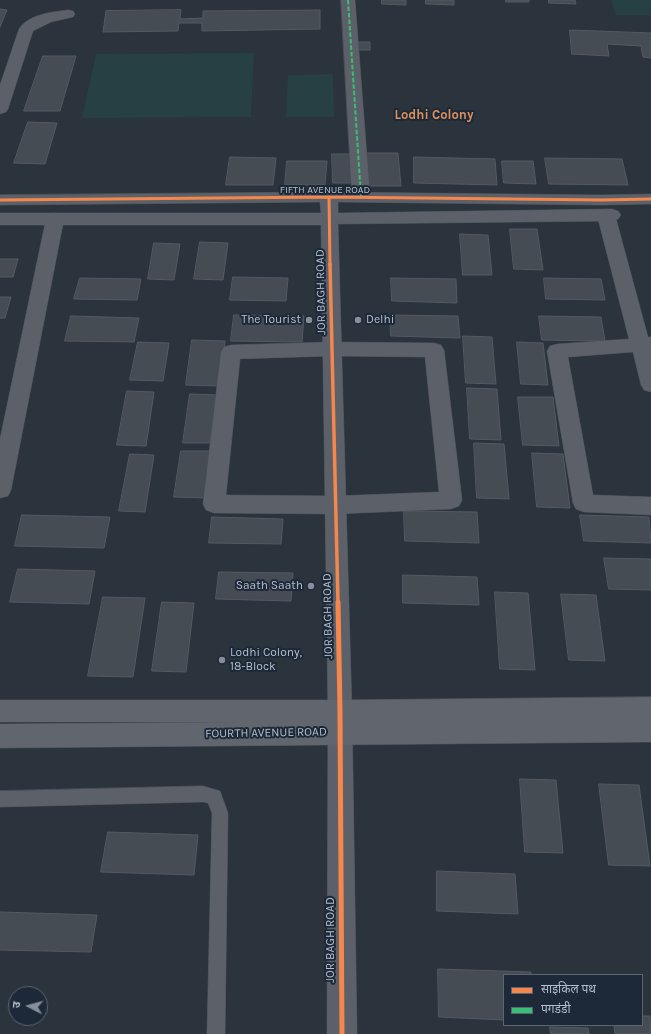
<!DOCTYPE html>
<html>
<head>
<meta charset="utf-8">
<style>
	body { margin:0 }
	#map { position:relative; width:651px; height:1034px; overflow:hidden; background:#2b333c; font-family:Karla,"Noto Sans Devanagari",sans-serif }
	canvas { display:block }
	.legend { position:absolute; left:503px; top:974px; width:140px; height:52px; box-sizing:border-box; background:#1d2938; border:1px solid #5a6574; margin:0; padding:5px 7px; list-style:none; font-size:12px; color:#b5bfcd }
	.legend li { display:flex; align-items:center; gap:8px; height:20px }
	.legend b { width:20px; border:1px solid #5a6574 }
	.north { position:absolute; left:8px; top:986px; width:40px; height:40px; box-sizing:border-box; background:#1d2938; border:1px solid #5a6574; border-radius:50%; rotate:276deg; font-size:11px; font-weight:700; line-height:16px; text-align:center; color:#b5bfcd }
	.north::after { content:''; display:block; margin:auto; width:14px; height:18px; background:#858e9a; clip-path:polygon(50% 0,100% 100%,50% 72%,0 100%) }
</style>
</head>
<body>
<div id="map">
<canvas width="651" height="1034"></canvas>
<ul class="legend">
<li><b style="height:5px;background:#f5874c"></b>साइकिल पथ</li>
<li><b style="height:5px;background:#3abd76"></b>पगडंडी</li>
</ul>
<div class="north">उ</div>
</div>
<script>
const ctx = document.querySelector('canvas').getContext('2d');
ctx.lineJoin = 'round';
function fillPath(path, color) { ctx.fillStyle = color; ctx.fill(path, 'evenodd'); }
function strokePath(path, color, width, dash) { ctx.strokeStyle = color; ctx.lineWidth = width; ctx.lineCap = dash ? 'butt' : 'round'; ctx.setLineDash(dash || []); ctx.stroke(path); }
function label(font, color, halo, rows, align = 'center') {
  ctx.font = font + ' Karla,sans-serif'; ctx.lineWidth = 4; ctx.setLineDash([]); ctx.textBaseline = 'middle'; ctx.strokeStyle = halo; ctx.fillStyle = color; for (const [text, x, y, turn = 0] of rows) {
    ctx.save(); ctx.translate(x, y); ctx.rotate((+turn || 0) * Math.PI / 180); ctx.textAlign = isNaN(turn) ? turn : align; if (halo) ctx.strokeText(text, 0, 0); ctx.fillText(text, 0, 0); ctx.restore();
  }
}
const green = new Path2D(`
	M611,0h40v15h-35z
	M254,53l-3,64 -169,1 14,-64z
	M333,74l1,43h-48l2,-42z`);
const building = new Path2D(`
	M382,0h24v5l-24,-1z
	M426,0h28v5l-28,-1z
	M506,0h23v2h-23z
	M549,0h26l1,4 -27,-1z
	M0,9l7,1 -7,17z
	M181,10l-1,9 23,-1v-7l117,-1v19l-118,2v-8h-23l-1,8 -75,1 3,-21z
	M570,30l81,3v25l-8,-1 -2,-11 -34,-2 2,12 -37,-2z
	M357,42h13v8h-13z
	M43,56h33l-16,55h-36z
	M28,122l29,1 -12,41 -31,-1z
	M364,153h34l3,33h-36z
	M332,154h20l2,29h-21z
	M230,157l46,1 -3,27h-47z
	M414,157l81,2 2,26 -83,-2z
	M545,158l77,1 6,26 -79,-1z
	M287,161h40l-2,24h-40z
	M502,161h31l3,23 -32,-1z
	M510,229h27l6,41 -29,-1z
	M460,234l28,1 4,40h-29z
	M200,242l28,1 -5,37 -29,-1z
	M154,243l26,1 -6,36 -26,-1z
	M0,259h18l-5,18h-13z
	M233,277l55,1 -2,23 -56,-1z
	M80,278l61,1 -4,21 -63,-1z
	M391,278l65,1 1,24 -65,-2z
	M544,278l57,1 4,21 -59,-1z
	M0,297h11l-6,21h-5z
	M234,315l70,1 -2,26 -71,-1z
	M390,315l68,1 2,22 -69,-2z
	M71,316l68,2 -5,24 -69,-1z
	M539,316l62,1 4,24 -63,-1z
	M463,336l29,1 4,47 -30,-1z
	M192,340l33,1 -5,45 -34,-1z
	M138,342l31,1 -6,38 -33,-1z
	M517,342l26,1 5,42 -27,-1z
	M467,388l30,1 4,51 -31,-1z
	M127,391l27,1 -8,54 -29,-1z
	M190,394l29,1 -5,48h-31z
	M518,397h35l6,49 -36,-1z
	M474,443l30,1 5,55 -32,-1z
	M181,451h31l-6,47 -32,-1z
	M532,453l31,1 7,54 -33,-1z
	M130,454l24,1 -9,57 -26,-1z
	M404,511l73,1 2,31 -74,-2z
	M22,515l88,2 -6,31 -89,-2z
	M580,515l69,2 2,26 -67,-2z
	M212,517l71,2 -2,25 -72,-1z
	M604,558l47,1v31l-42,-1z
	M18,569l77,2 -6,33 -79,-2z
	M219,572l74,1 -2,28 -75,-2z
	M403,575l74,2 2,28 -76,-2z
	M495,592l33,1 7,77 -35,-1z
	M561,594l35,1 9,66 -36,-1z
	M103,597l42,1 -12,79 -45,-1z
	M162,602l32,1 -8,69 -34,-1z
	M520,779l36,1 7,73 -38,-1z
	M599,784l40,1 11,81 -41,-1z
	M108,832l90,3 -4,40 -93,-3z
	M437,871l78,3 3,40 -81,-3z
	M0,912l97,3 -6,37 -91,-2z
	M438,969l93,3v3h-27v45l-65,-3z
	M642,1016h8l1,18h-36l-1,-9h28z
	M550,1027l38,1 1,6h-38z`);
const service = new Path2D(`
	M203,786l17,5 8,22 -3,221h-18l5,-221 -4,-10 -5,-1 -203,5v-16z`);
const minor = new Path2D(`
	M341,0h14l15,197 -3,4 -6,1 -6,-1 -3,-4z
	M68,10l5,1 2,3 -2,3 -22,5 -18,9 -25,78 -2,3 -6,2v-29l19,-56c10,-15 33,-17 49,-19z
	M606,209l6,2 3,4 33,122h3v55l-7,-2 -3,-5 -8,-33 -65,5 25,138 58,2v18l-67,-3 -8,-3 -3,-6 -26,-152 3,-5 7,-2 72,-5 -32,-124 3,-4z
	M55,213l6,2 3,4 -53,271 -3,6 -8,2v-59l46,-220 3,-4z
	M332,342l102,1 7,2 3,5 18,150 -3,6 -8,3 -116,5 -121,-1 -8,-3 -3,-6 18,-152 3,-5 7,-2zM332,356l93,1 14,135 -104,4 -109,-1 14,-136z`);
const tertiary = new Path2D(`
	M329,192l272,3 50,-1v10l-50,1 -263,-3v11l274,-4 6,2 3,4 -3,4 -6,2 -274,3 14,487 5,323h-30l1,-323 -7,-486h-321v-12h321l-1,-11 -320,3v-10z`);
const secondary = new Path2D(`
	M651,697v45l-651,6v-24l236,-2h-236v-22h340z`);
const quiet = new Path2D(`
	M348,0l13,197`);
const cyclewayFar2 = new Path2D(`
	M329,197l1,68
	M0,200l329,-3 272,3 50,-1`);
const cyclewayFar1 = new Path2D(`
	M330,264l8,339`);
const cycleway = new Path2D(`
	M338,602l2,109 2,323`);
const markers = [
	[309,320,4,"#858e9a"],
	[358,320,4,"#858e9a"],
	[311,586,4,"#858e9a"],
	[222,660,4,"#858e9a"]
];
const farStreetnames = [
	["FIFTH AVENUE ROAD",325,190]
];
const streetNames = [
	["JOR BAGH ROAD",321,292,-91],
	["JOR BAGH ROAD",328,616,-91],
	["FOURTH AVENUE ROAD",266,733,-1],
	["JOR BAGH ROAD",331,940,-90]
];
const poiNames = [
	["The Tourist",301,320],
	["Delhi",366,320,"left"],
	["Saath Saath",303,586],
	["Lodhi Colony,",230,653,"left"],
	["18-Block",230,667,"left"]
];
const farDistrictnames = [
	["Lodhi Colony",434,115]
];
fillPath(green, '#264044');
fillPath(building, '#454c54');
strokePath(building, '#535a63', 1);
strokePath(service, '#494f56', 1);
strokePath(minor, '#494f56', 1);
strokePath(tertiary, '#494f56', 1);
strokePath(secondary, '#494f56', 1);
fillPath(service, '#5c6169');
fillPath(minor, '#5c6169');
fillPath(tertiary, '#5c6169');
fillPath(secondary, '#60656e');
strokePath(quiet, '#3abd76', 2, [4.5, 2]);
strokePath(cyclewayFar2, '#f5874c', 3);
strokePath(cyclewayFar1, '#f5874c', 3.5);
strokePath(cycleway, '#f5874c', 5);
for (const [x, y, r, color] of markers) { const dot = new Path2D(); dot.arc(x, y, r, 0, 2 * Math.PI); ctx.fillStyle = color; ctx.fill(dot); strokePath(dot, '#1d2938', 1.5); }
label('10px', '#b5bfcd', '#1d2938', farStreetnames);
label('12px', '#b5bfcd', '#1d2938', streetNames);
label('12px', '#b5bfcd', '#1d2938', poiNames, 'right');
label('bold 13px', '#e0925c', '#1d2938', farDistrictnames);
</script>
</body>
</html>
